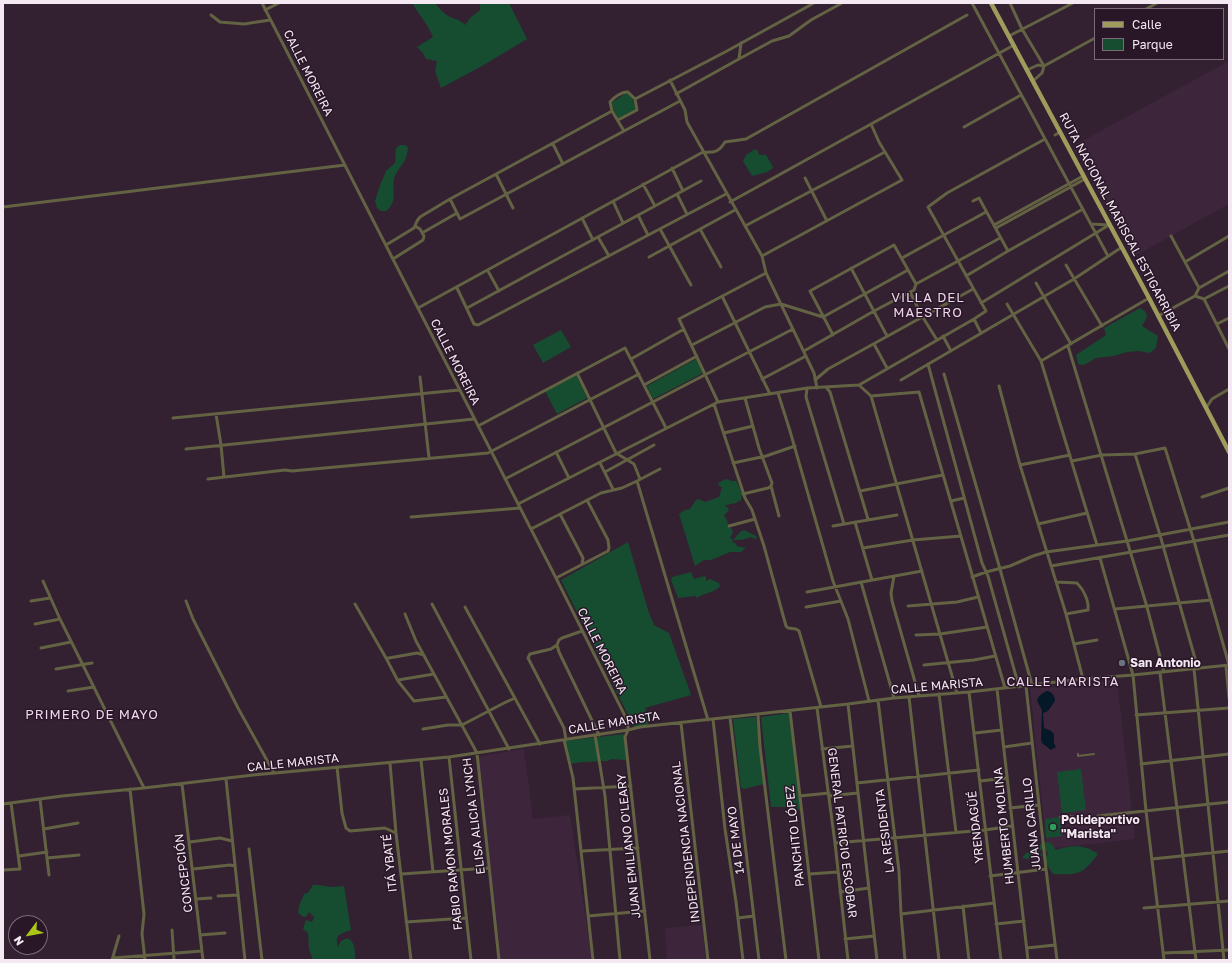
<!DOCTYPE html>
<html>
<head>
<meta charset="utf-8">
<style>
	body { margin:0 }
	#map { position:relative; width:1232px; height:963px; overflow:hidden; background:#332132; font-family:"Golos Text",sans-serif }
	canvas { display:block }
	.frame { position:absolute; inset:0; border:4px solid #f4e8f3; pointer-events:none }
	.legend { position:absolute; left:1094px; top:8px; width:130px; height:52px; box-sizing:border-box; background:#291728; border:1px solid #7a6b79; margin:0; padding:5px 7px; list-style:none; font-size:12px; color:#f4e8f3 }
	.legend li { display:flex; align-items:center; gap:8px; height:20px }
	.legend b { width:20px; border:1px solid #7a6b79 }
	.north { position:absolute; left:8px; top:915px; width:40px; height:40px; box-sizing:border-box; background:#291728; border:1px solid #7a6b79; border-radius:50%; rotate:238deg; font-size:11px; font-weight:700; line-height:16px; text-align:center; color:#f4e8f3 }
	.north::after { content:''; display:block; margin:auto; width:14px; height:18px; background:#abc614; clip-path:polygon(50% 0,100% 100%,50% 72%,0 100%) }
</style>
</head>
<body>
<div id="map">
<canvas width="1232" height="963"></canvas>
<div class="frame"></div>
<ul class="legend">
<li><b style="height:5px;background:#9f9b5a"></b>Calle</li>
<li><b style="height:11px;background:#164c30"></b>Parque</li>
</ul>
<div class="north">N</div>
</div>
<script>
const ctx = document.querySelector('canvas').getContext('2d');
ctx.lineJoin = 'round';
function fillPath(path, color) { ctx.fillStyle = color; ctx.fill(path, 'evenodd'); }
function strokePath(path, color, width, dash) { ctx.strokeStyle = color; ctx.lineWidth = width; ctx.lineCap = dash ? 'butt' : 'round'; ctx.setLineDash(dash || []); ctx.stroke(path); }
function label(font, color, halo, rows, align = 'center') {
  ctx.font = font + ' "Golos Text",sans-serif'; ctx.lineWidth = 3; ctx.setLineDash([]); ctx.textBaseline = 'middle'; ctx.strokeStyle = halo; ctx.fillStyle = color; for (const [text, x, y, turn = 0] of rows) {
    ctx.save(); ctx.translate(x, y); ctx.rotate((+turn || 0) * Math.PI / 180); ctx.textAlign = isNaN(turn) ? turn : align; if (halo) ctx.strokeText(text, 0, 0); ctx.fillText(text, 0, 0); ctx.restore();
  }
}
const built = new Path2D(`
	M1229,61v143l-96,53 -60,-111z
	M1117,680l18,159 -88,10 -17,-160z
	M524,749l9,70 37,-4 22,145h-92l-24,-203z
	M702,925l4,35h-39l-2,-32z`);
const green = new Path2D(`
	M412,3h23c4,5 9,11 15,14 6,2 10,3 15,8l5,-7 10,-8v-7h29l18,36 -45,27 -41,22 -6,-17 2,-10 -11,-2 -3,-6 -6,-6 16,-10 -5,-10z
	M628,93l3,2 5,14 -17,9 -2,-1 -6,-14 14,-9z
	M400,145h5l3,2c-1,16 -7,16 -13,29 -5,13 5,24 -9,35h-5l-4,-3 -2,-7 4,-13 7,-17 9,-8 1,-15z
	M755,149l3,2 1,4h7l6,10 1,3 -6,4 -15,4 -9,-15 3,-6z
	M1140,308l6,4 1,5 -5,9 16,10 -2,12 -6,5 -11,-2 -12,1 -13,4 -18,2 -12,7 -6,-1 -2,-9 30,-20 -2,-7z
	M561,330l10,17 -28,16 -10,-18z
	M696,359l7,14 -50,26 -6,-13z
	M576,375l11,23 -30,16 -12,-23z
	M726,479l6,2h4l6,12 -1,7 -5,3 -10,2 -1,1 3,2 1,3 -5,4 4,8 -1,3 5,3 1,3 -3,6 3,2 7,-8 4,-2 12,6 1,2 -2,1 -5,-2c-4,3 -12,3 -17,3l-1,2 3,1 2,3 9,2 -5,4h-11l-19,8h-7l-9,6 -16,-52 6,-4 5,-1 6,-9 3,-1 6,3 14,-5 3,-10 -3,-1 -1,-3z
	M628,542l21,71 5,12 15,8 22,62 -46,13 4,19h-15l-73,-147z
	M691,572l3,7 10,-3 2,1v4l4,-2 9,4 1,3c-6,7 -16,7 -23,12l-2,-2 -17,2 -7,-18 1,-3z
	M789,713l12,99 -6,-5h-24l-10,-90z
	M756,717l8,67 -20,5 -3,-1 -8,-69z
	M624,734l3,27c-4,-2 -11,-1 -16,-2l-3,2 -24,1 -15,2 -4,-23z
	M1081,769l5,41 -24,3 -5,-41z
	M1060,817l2,19 -16,2 -1,-19z
	M1045,842l6,1 5,7c16,-5 28,-6 42,4 -16,21 -20,21 -45,20l-7,-10v-8l2,-2 -3,-4h-7l1,2 4,3c-4,3 -16,5 -21,3l4,-5 4,-1v-3z
	M313,885h6l12,2 13,-1 7,44c-9,4 -17,3 -13,17l3,-6 6,-3c9,4 8,13 8,22h-42l-4,-11 -1,-16 -5,-4 3,-9 6,2 2,-5 -5,-5 -3,5 -4,-1 -4,-3 1,-7 5,-12 4,-1z`);
const water = new Path2D(`
	M1047,691c5,1 8,5 8,10l-7,10 -5,2 1,15 7,3 3,3v9l2,4 -5,3 -9,-7 -1,-3 1,-30 -5,-9c1,-5 5,-8 10,-10z`);
const pedestrian = new Path2D(`
	M1078,754v2l16,-2
	M1060,817l13,-1 1,4 19,-3`);
const minor = new Path2D(`
	M262,3l294,575 72,144v8l-3,7 25,223
	M972,3l136,253
	M1010,3l12,26 22,37 -2,7 -9,8
	M1146,9l11,-6
	M265,10l14,-7
	M211,15l9,7 24,2 26,-4
	M1009,36l64,-33
	M739,59l33,-18 17,-5 22,-16 31,-17
	M1027,70l11,-5 6,1 51,-28
	M670,80l15,30 2,12 75,134 4,17 48,100 3,15
	M676,94l63,-35 2,-16
	M635,99l92,-48 87,-48
	M618,120l19,-10 -2,-11 -7,-7c-5,-1 -14,5 -18,10l2,9 12,20
	M964,127l57,-32
	M1055,135l5,-3
	M553,144l10,20
	M672,168l11,23
	M496,174l17,34
	M805,178l22,43
	M643,184l12,22
	M677,194l10,20
	M450,199l10,20 220,-118
	M613,201l10,22
	M973,201l6,-3 29,53
	M730,202l284,-157
	M3,207l342,-42
	M638,215l10,20
	M582,218l11,22
	M1091,224l18,1
	M994,225l89,-49
	M745,226l140,-74
	M996,228l89,-49
	M660,229l31,56
	M700,229l21,38
	M422,233l35,-20
	M598,237l11,19
	M386,245l28,-17 3,-7 3,-4 30,-18 162,-88
	M762,256l140,-76 -23,-38 -8,-18
	M649,257l86,-47
	M902,258l84,-46
	M393,259l30,-19 1,-4 -4,-7 -5,-3
	M1185,262l44,-26
	M1066,265l36,61
	M851,268l36,68
	M488,271l11,20
	M966,276l42,-25 75,-42
	M1036,283l35,61
	M457,288l17,36 4,1 248,-131
	M1199,288l30,-17
	M910,292l12,24 15,24
	M722,296l48,98
	M1195,296l9,3 25,50
	M1204,299l25,-13
	M981,303l128,-78
	M1007,304l34,57 56,184
	M418,308l285,-156c11,1 16,0 22,-10l21,-3 221,-124
	M467,308l234,-127
	M1158,316l37,-20 4,-8 -28,-52
	M974,319l7,14
	M1217,324l12,-6
	M833,335l-23,-44 84,-46 22,39
	M943,336l8,15
	M874,344l13,24
	M692,345l73,-38 16,-3 42,13 85,-47
	M1068,346l79,261 17,65
	M804,351l70,-40 40,-21 2,-6 84,-46
	M631,359l53,-30
	M1041,361l108,-63
	M928,364l54,199 6,13 31,111
	M577,373l39,80 18,11 6,15
	M944,374l56,195 32,116
	M420,377l9,81
	M762,379l44,-23
	M815,380l13,-11 145,-80
	M901,380l173,-101 48,-32
	M644,385l53,-29
	M859,385l12,11 86,297
	M999,386l21,79 46,149 17,65
	M826,387l4,5 38,127
	M807,388l-1,9 38,127
	M778,393l12,38 43,150 15,38 21,82
	M871,396l48,-4 86,296
	M718,402l-39,-83 87,-46
	M714,404l31,94 7,12 12,36 22,80 2,2 8,1 3,2 22,76
	M1206,408l6,-9 17,-10
	M216,414l5,31 3,32
	M173,418l286,-28
	M478,426l147,-78 41,80
	M724,433l29,-7
	M186,449l288,-30
	M556,452l13,26
	M1135,454l25,81 38,134
	M1072,461l30,-6 33,-1 30,-6 29,93 35,124
	M600,463l13,26
	M733,463l33,-7 29,-10
	M1020,465l50,-10
	M660,469l-23,12 71,239
	M605,472l49,-27
	M208,479l77,-9 7,1 196,-18 151,-79
	M505,479l288,-150
	M771,486l8,30
	M860,491l83,-16
	M743,494l25,-6 3,-2 1,-3 -13,-35 -14,-50
	M1202,497l27,-9
	M951,501l13,-3
	M518,504l200,-102 89,-14 52,-3 115,-66 12,-8 -58,-104 19,-14 98,-54
	M560,514l23,44 -1,6
	M411,517l109,-9
	M855,522l17,58
	M1038,524l49,-11
	M729,526l26,-7
	M833,526l64,-11
	M531,529l70,-36 21,-5 15,-7
	M863,548l50,-8 48,-4
	M1100,558l33,117 13,136 18,149
	M1051,566l178,-31
	M894,576l-3,17 1,8 27,95
	M972,577l14,-5 24,-6 23,-10 13,-4 81,-11 102,-19
	M556,578l52,-27 1,-3 -1,-8 -21,-40
	M43,581l17,38 84,169
	M861,582l33,116
	M1056,582l21,1c7,7 12,18 11,27l-22,4
	M807,592l115,-21
	M31,601l19,-3
	M186,601l7,18 45,89 36,65
	M355,604l31,54h3l28,-5 7,2
	M432,604l77,145
	M908,606l49,-4 21,-5
	M465,607l75,137
	M806,607l35,-6
	M1115,609l96,-9
	M405,614l11,27 61,112 22,207
	M35,624l25,-5
	M582,631l-20,7 -3,2 -2,5 2,7 40,83
	M916,635l24,-1 47,-7
	M1074,644l23,-4
	M557,645l-6,4 -21,5 -2,4 36,70 2,12
	M41,648l30,-6
	M386,658l12,23 16,20 32,-4
	M924,665l50,-5 21,-4
	M1226,666l3,32
	M56,669l36,-6
	M1194,669l30,291
	M1160,673l36,287
	M398,680l36,-6
	M1026,686l20,183 11,91
	M997,689l31,271
	M68,691l26,-4
	M969,692l32,268
	M939,694l17,138
	M909,697l30,263
	M878,700l21,171 2,43 4,46
	M848,704l29,256
	M817,708l18,135 13,117
	M790,711l29,249
	M758,715l2,32 26,213
	M1136,715l93,-7
	M730,717l29,243
	M713,719l12,110 11,73 7,58
	M681,723l27,237
	M423,729l25,-4h14l42,-22 11,-5
	M975,733l27,-3
	M595,735l10,61 15,164
	M564,740l9,38 20,182
	M1004,747l28,-4
	M822,749l31,-3
	M449,757l22,203
	M421,760l12,112
	M390,763l6,70 15,127
	M1141,764l88,-10
	M337,767l5,46 4,15 4,3 35,-3 11,5
	M226,779l19,181
	M980,781l27,-3
	M857,783l122,-13
	M182,784l21,176
	M130,789l14,125 -2,20 3,26
	M574,789l57,-3
	M800,796l29,-3
	M829,796l29,-3
	M40,799l9,76
	M3,804l59,-8 82,-8 109,-13 196,-18 179,-27 12,-3 208,-23 46,-6 75,-6 114,-13 50,-4 96,-10
	M1010,808l29,-3
	M1098,816l131,-14
	M44,829l34,-6
	M190,842l30,-4 12,3
	M835,843l150,-13 27,-4
	M249,849l13,111
	M582,851l56,-3
	M19,856l28,-4
	M47,858l32,-3
	M1152,859l77,-8
	M193,869l37,-4 5,1
	M3,870l17,-1 -9,-66
	M401,874l88,-6
	M809,874l29,-2
	M990,876l56,-7
	M840,892l29,-4
	M218,896l20,-1
	M196,899l15,-1
	M963,906l6,54
	M1144,908l85,-7
	M901,914l93,-11
	M588,916l57,-5
	M738,918l16,-2
	M406,922l60,-4
	M996,924l28,-3
	M172,930l2,30
	M200,935l25,-2
	M845,939l29,-3
	M1027,948l28,-3
	M1164,953l65,-3
	M113,958l89,-7
	M112,960l7,-24`);
const primary = new Path2D(`
	M991,3l158,295 80,154`);
const markers = [
	[1122,663,4,"#6b7280"],
	[1053,827,4,"#2e9e5b"]
];
const streetNames = [
	["CALLE MOREIRA",308,73,63],
	["RUTA NACIONAL MARISCAL ESTIGARRIBIA",1120,222,62],
	["CALLE MOREIRA",455,362,63],
	["CALLE MOREIRA",602,651,63],
	["CALLE MARISTA",937,686,-5],
	["CALLE MARISTA",614,723,-9],
	["CALLE MARISTA",293,763,-6],
	["ELISA ALICIA LYNCH",474,816,-97],
	["JUANA CARILLO",1032,824,-96],
	["HUMBERTO MOLINA",1004,826,-96],
	["YRENDAGÜÉ",976,827,-96],
	["LA RESIDENTA",885,831,-97],
	["GENERAL PATRICIO ESCOBAR",842,833,83],
	["PANCHITO LÓPEZ",795,836,-96],
	["14 DE MAYO",736,840,-97],
	["INDEPENDENCIA NACIONAL",686,842,-97],
	["JUAN EMILIANO O'LEARY",629,846,-96],
	["FABIO RAMON MORALES",451,859,-96],
	["ITÁ YBATÉ",390,863,-96],
	["CONCEPCIÓN",184,873,-97]
];
const poiNames = [
	["San Antonio",1130,663],
	["Polideportivo",1061,820],
	["\"Marista\"",1061,834]
];
const neighbourhoodNames = [
	["VILLA DEL",928,298],
	["MAESTRO",928,313],
	["CALLE MARISTA",1063,682],
	["PRIMERO DE MAYO",92,715]
];
fillPath(built, '#3d253c');
fillPath(green, '#164c30');
fillPath(water, '#051827');
strokePath(pedestrian, '#636243', 2);
strokePath(minor, '#636243', 3);
strokePath(primary, '#9f9b5a', 4.5);
for (const [x, y, r, color] of markers) { const dot = new Path2D(); dot.arc(x, y, r, 0, 2 * Math.PI); ctx.fillStyle = color; ctx.fill(dot); strokePath(dot, '#291728', 1.5); }
label('12px', '#f4e8f3', '#291728', streetNames);
label('bold 12px', '#f4e8f3', '#291728', poiNames, 'left');
ctx.letterSpacing = '1px';
label('13px', '#eed5ec', '#291728', neighbourhoodNames);
ctx.letterSpacing = '0px';
</script>
</body>
</html>
